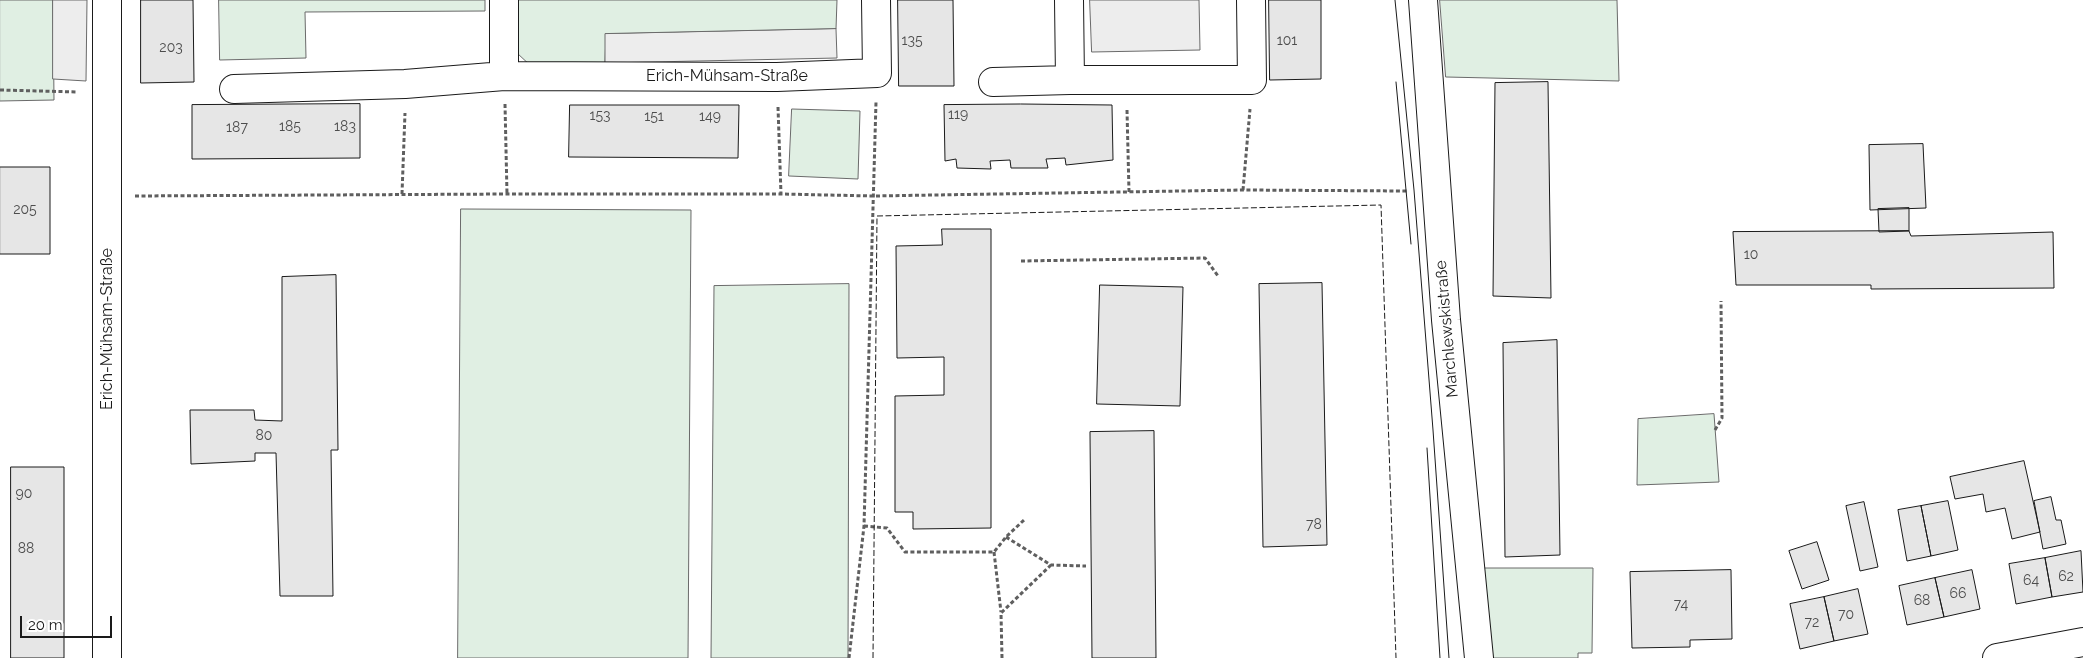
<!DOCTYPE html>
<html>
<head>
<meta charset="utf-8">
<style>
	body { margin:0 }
	#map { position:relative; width:2083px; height:658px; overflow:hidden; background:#fff; font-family:Raleway,sans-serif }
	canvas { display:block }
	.scale { position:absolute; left:20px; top:616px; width:92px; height:22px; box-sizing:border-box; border:2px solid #1a1a1a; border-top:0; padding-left:6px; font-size:15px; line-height:18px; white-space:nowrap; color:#1a1a1a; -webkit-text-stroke:4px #fff; paint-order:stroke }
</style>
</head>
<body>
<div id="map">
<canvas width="2083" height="658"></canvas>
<div class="scale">20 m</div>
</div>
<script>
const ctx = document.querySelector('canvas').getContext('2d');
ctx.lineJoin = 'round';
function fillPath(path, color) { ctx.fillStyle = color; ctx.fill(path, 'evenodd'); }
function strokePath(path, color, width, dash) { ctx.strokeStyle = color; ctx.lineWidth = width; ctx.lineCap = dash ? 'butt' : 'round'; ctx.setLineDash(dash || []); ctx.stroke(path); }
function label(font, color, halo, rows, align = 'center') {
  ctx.font = font + ' Raleway,sans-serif'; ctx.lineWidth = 4; ctx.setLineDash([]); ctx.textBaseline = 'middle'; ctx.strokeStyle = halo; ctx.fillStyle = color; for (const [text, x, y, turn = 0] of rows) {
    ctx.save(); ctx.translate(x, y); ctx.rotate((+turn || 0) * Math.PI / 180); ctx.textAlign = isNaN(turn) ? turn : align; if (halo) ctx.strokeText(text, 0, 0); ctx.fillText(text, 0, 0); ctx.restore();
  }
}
const green = new Path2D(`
	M0,0h53l1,100 -54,1z
	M219,0h266v11l-180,1 1,46 -86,2z
	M517,0h320l-1,29 -230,5 -1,29 -73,4 -15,-14z
	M1440,0h177l2,81 -173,-4z
	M792,109l68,2 -2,68 -69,-3z
	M461,209l230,1 -3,448h-230z
	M849,284l-1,374h-137l3,-372z
	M1714,414l5,68 -82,3 1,-66z
	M1479,568h114l-1,85h-14v5h-91z`);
const parking = new Path2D(`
	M53,0h34l-1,81 -33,-2z
	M1090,0h109l1,50 -108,2z
	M836,29l1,29 -232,5v-29z`);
const building = new Path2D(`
	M141,0h52l1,82 -53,1z
	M898,0h55l1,86h-55z
	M1269,0h52v79l-51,1z
	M1548,82l3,216 -58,-2 2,-213z
	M360,104v54l-168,1v-54z
	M1021,104l91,1 1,55 -47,5 -1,-7 -19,1 2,9h-37l-1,-8 -20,1 1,8 -34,-1 -1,-9 -11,2 -1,-56z
	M570,105h169l-1,53 -169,-1z
	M1923,144l3,64 -56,2 -1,-65z
	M0,167h50v87h-50z
	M1909,208v23l-30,1 -1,-23z
	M942,229h49v299l-78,1v-17h-18v-116l49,-1v-38l-47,1 -1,-112 46,-1z
	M1909,231l2,5 142,-4 1,56 -183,1v-4h-135l-3,-53z
	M336,275l2,175h-7l2,146h-53l-4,-143h-21v8l-64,3 -1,-54h64l1,10 27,1v-144z
	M1322,283l5,262 -64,2 -4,-263z
	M1100,285l83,2 -3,119 -83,-2z
	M1557,340l3,215 -55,2 -2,-214z
	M1154,431l2,227h-64l-2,-226z
	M2024,461l16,71 -28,7 -7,-31 -19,4 -3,-18 -28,5 -5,-22z
	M11,467h53v191h-53z
	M2051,497l5,23h5l5,24 -23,5 -9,-48z
	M1948,501l10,49 -27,6 -10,-50z
	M1864,502l14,65 -18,4 -14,-65z
	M1921,506l10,50 -24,5 -9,-51z
	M1817,542l12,38 -27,9 -13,-38z
	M2081,551l2,41 -31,5 -7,-39z
	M2045,558l7,39 -36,7 -7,-40z
	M1731,570l1,69 -42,1v7l-58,1 -2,-76z
	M1972,570l8,39 -36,8 -9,-39z
	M1935,578l9,39 -37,8 -8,-39z
	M1858,589l10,45 -34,7 -10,-44z
	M1824,597l10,44 -34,8 -10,-45z`);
const path = new Path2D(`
	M0,90l77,2
	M505,104l2,90
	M778,107l3,87
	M1127,110l2,82
	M1243,190l7,-81
	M402,194l3,-81
	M135,196l372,-2h274l92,2 370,-6 164,1
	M1021,261l184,-3 13,18
	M1715,430l7,-12 -1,-117
	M864,526l23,2 18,24h89l12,-15 18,-17
	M1006,537l45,28 35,1
	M994,552l7,60
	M849,658l15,-132 12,-424
	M1002,658l-1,-45 50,-48`);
const minor = new Path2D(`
	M107,0v658
	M504,0v76
	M1069,0l1,80h182l-1,-80
	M1423,0l23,320 33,338
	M993,82l77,-2
	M234,89l171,-5 99,-8 273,1 100,-4 -1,-73
	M1997,658l86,-16`);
const tram = new Path2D(`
	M1395,0l19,190 19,240 16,228
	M1396,82l15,162
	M1427,448l13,210`);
const fence = new Path2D(`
	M873,658l4,-442 504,-11 15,453`);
const numberNames = [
	["135",912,41],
	["101",1287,41],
	["203",171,48],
	["119",958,115],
	["153",600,116],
	["151",654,117],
	["149",710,117],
	["185",290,127],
	["183",345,127],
	["187",237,128],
	["205",25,210],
	["10",1751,255],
	["80",264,436],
	["90",24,494],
	["78",1314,525],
	["88",26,549],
	["62",2066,577],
	["64",2031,581],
	["66",1958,594],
	["68",1922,601],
	["74",1681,605],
	["70",1846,615],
	["72",1812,623]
];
const streetNames = [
	["Erich-Mühsam-Straße",727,76],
	["Erich-Mühsam-Straße",107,329,-90],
	["Marchlewskistraße",1447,329,-95]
];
fillPath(green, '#e0efe3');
strokePath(green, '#6a6a6a', 1);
fillPath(parking, '#ededed');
strokePath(parking, '#6a6a6a', 1);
fillPath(building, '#e6e6e6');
strokePath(building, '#1a1a1a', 1);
strokePath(minor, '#1a1a1a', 30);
strokePath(path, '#5f5f5f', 3, [4, 2.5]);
strokePath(minor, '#fff', 28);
strokePath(tram, '#1a1a1a', 1);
strokePath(fence, '#1a1a1a', 1, [6, 2.5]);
label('14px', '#4d4d4d', null, numberNames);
label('16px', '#1a1a1a', '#fff', streetNames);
</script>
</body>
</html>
